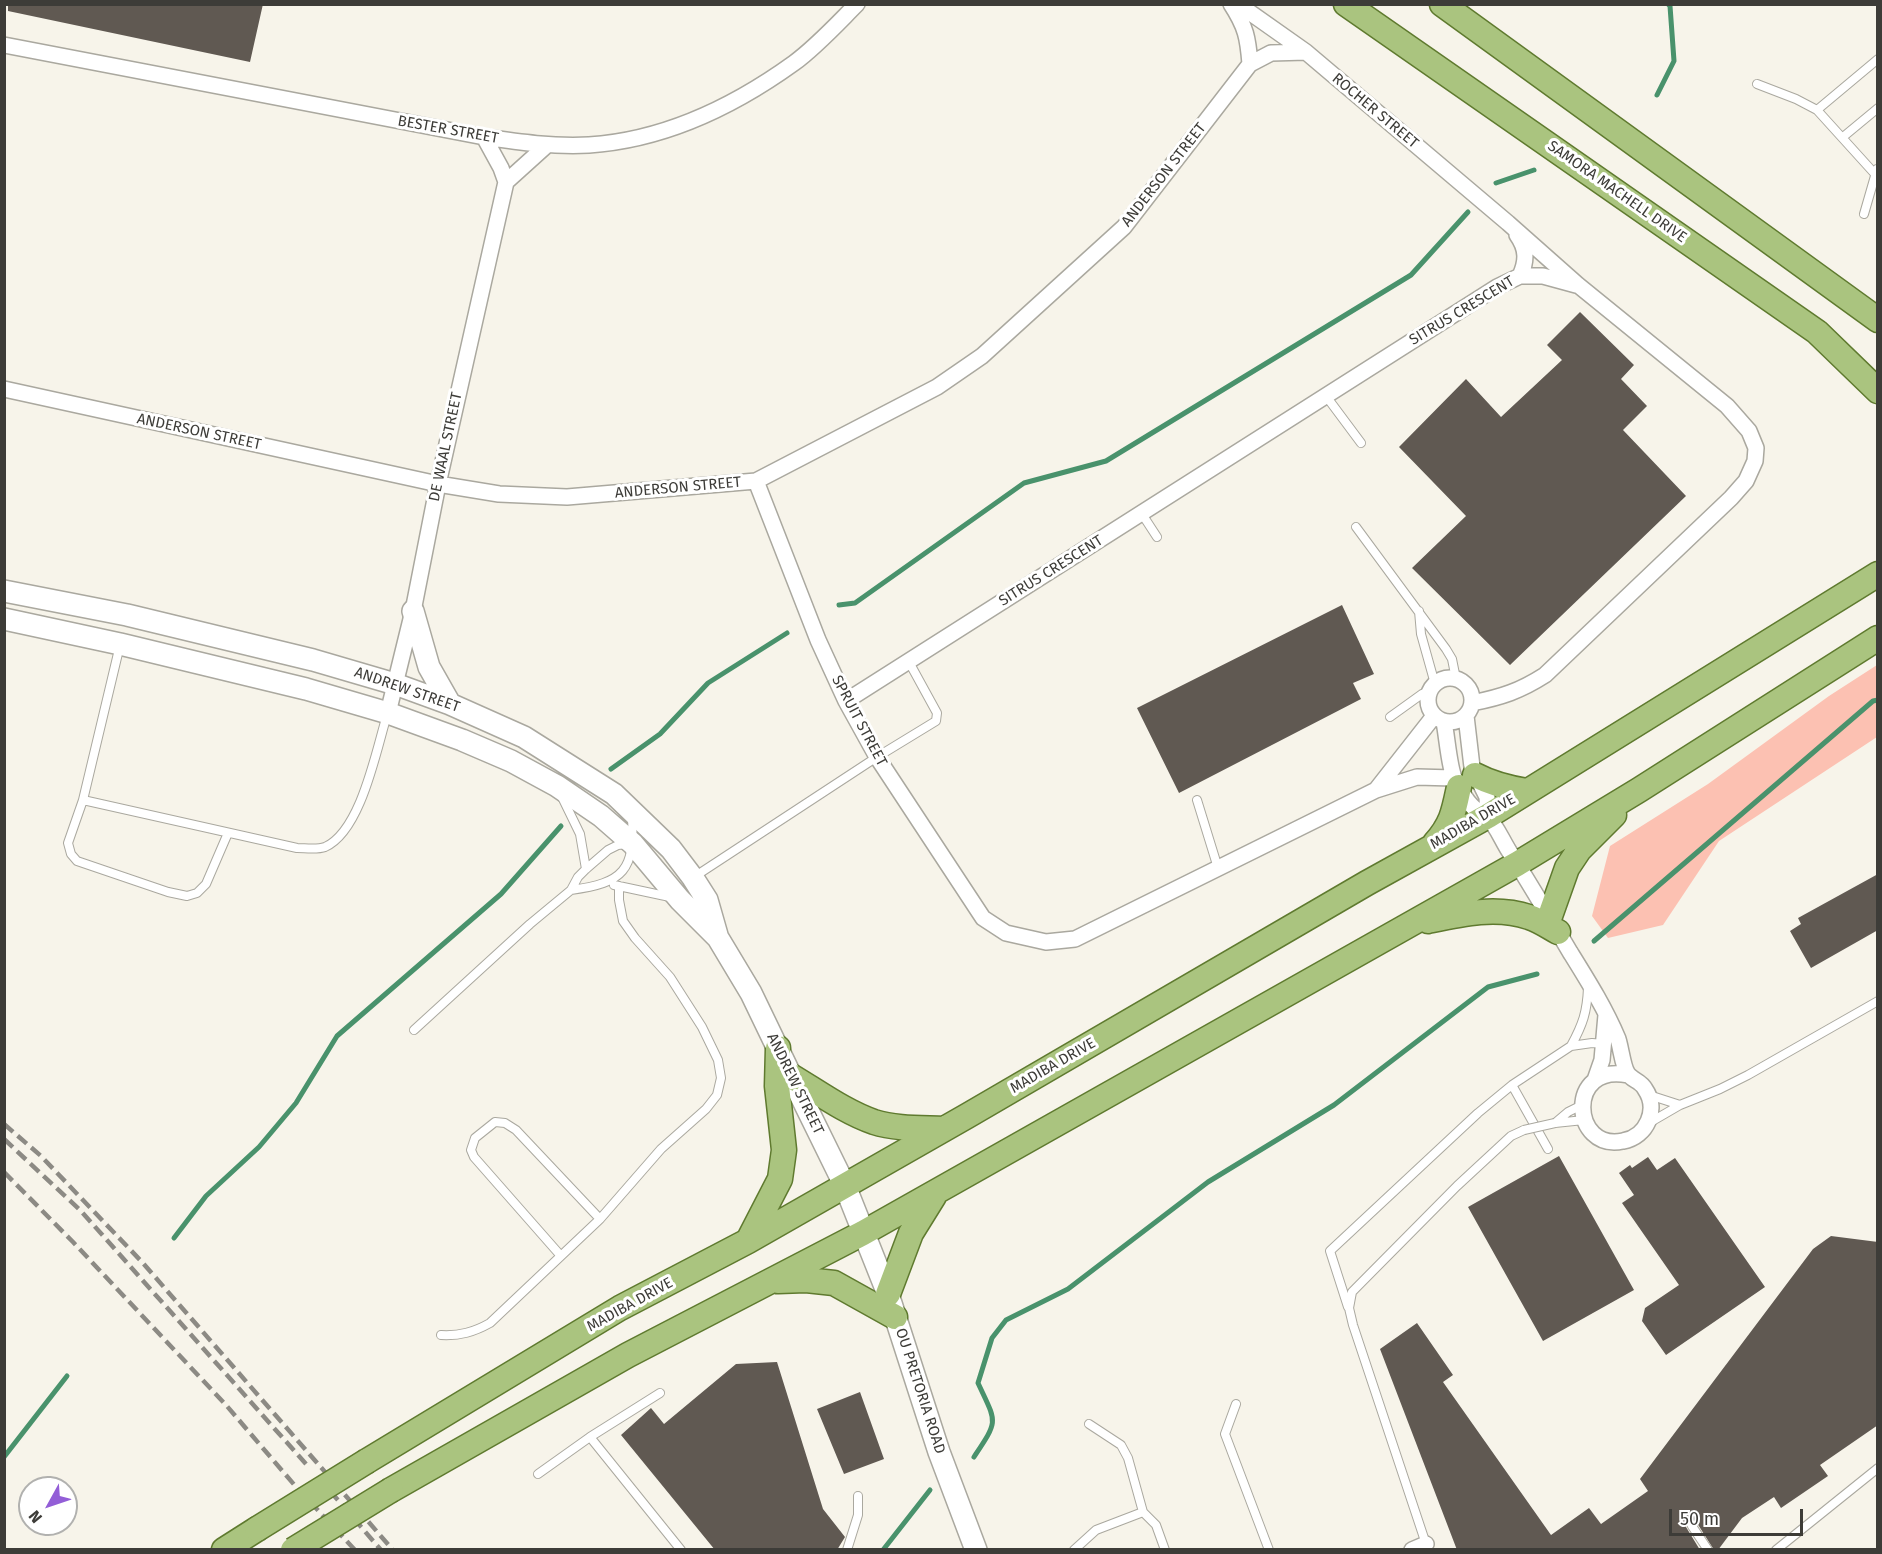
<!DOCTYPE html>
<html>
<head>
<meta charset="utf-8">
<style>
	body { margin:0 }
	#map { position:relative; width:1882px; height:1554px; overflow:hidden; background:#f7f4ea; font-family:"Fira Sans",sans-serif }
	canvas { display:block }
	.frame { position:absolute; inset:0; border:6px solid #3d3c38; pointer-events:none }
	.north { position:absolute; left:18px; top:1476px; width:60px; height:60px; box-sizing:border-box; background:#fff; border:2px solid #b1b1af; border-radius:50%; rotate:230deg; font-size:16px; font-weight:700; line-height:24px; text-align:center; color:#3d3c38 }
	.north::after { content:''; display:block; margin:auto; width:21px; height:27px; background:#935ed7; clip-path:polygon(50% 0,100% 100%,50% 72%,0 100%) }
	.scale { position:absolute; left:1669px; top:1509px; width:134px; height:27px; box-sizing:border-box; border:3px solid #3d3c38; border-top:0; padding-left:8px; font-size:18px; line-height:21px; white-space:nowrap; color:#3d3c38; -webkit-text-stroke:4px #fff; paint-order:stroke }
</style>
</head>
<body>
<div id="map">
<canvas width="1882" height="1554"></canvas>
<div class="frame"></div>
<div class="north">N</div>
<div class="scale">50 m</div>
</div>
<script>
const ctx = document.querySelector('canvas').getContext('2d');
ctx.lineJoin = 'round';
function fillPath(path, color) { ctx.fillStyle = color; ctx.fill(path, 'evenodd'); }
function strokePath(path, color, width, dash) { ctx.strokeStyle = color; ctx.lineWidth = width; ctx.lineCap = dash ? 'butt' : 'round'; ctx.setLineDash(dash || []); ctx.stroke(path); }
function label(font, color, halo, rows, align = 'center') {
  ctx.font = font + ' "Fira Sans",sans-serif'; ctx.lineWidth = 6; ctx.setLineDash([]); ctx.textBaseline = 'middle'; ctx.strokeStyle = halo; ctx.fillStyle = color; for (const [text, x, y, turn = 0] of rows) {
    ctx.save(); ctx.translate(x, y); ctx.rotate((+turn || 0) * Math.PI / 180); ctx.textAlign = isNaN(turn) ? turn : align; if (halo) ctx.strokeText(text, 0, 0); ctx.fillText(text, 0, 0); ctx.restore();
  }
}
const green = new Path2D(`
	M1877,665v72l-158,104 -56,84 -55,13 -16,-22 18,-70 98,-62 121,-88z`);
const stream = new Path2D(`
	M1657,95l17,-34 -4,-55 -2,-2
	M1496,183l38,-13
	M839,605l16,-2 169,-120 82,-22 305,-186 57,-63
	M611,769l49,-35 48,-51 79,-50
	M1594,941l279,-240 5,-1
	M174,1238l32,-42 53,-49 37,-44 41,-67 164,-142 60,-68
	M4,1457l63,-81
	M974,1457c25,-38 23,-33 4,-74l14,-45 14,-18 62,-31 140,-107 126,-77 154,-118 49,-13
	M883,1550l47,-60`);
const building = new Path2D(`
	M8,4h255l-13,58 -242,-51z
	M1580,312l54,53 -13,14 26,27 -24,24 63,66 -176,169 -98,-97 54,-52 -67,-69 67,-68 35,38 61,-57 -15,-15z
	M1342,605l32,69 -21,9 8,16 -182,94 -42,-85z
	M1878,874v56l-67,38 -21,-37 11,-7 -3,-6z
	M1559,1156l75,134 -91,51 -75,-134z
	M1648,1157l9,13 18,-12 90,129 -99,68 -24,-34 3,-13 34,-23 -57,-82 12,-8 -15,-22 11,-8 2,3z
	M1831,1236l47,6v183l-58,40 8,11 -47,32 -7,-11 -32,21 -24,32h-4l-17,-27 -5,-3 -4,1 -2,6 14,23h-243l-77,-201 37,-26 36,52 -10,7 108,153 38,-27 12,16 47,-33 -8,-12 173,-230z
	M777,1362l46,147 22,28 -8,13h-122l-94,-115 30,-27 13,16 72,-60z
	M860,1392l24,67 -40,15 -27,-65z`);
const lane = new Path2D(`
	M1757,84l39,15 21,11 61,-51
	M1817,110l58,64
	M1843,137l35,-29
	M1864,214l13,-45
	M1326,396l35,47
	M1142,514l15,23
	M1356,527l90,122 6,10 4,20
	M1419,611l2,23 14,50
	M120,645l-37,155 -15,43 3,11 6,7 91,31 19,4 10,-3 9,-9 22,-51
	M1390,717l32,-23 8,-3
	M562,797l18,37 6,35
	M83,800l214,48c8,0 20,2 28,-1 36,-16 51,-96 62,-132
	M1197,800l21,68
	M694,877l183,-120 59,-36 1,-8 -28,-51
	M614,885l56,12
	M571,890c53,-7 64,-20 61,-73
	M414,1030l116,-106 41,-34 7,-13 8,-8 22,-19 10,-5 9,-1
	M1571,1046c12,-22 16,-34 17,-58
	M1512,1085l36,64
	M1649,1095l31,10
	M1555,1123l13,-11 14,-7
	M1555,1123l29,-3
	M1649,1123l31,-18 40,-16 28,-14 130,-74
	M561,1256l-87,-99 -3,-7 4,-12 20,-16 10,1 11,7 84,89
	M1348,1307l-18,-56 148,-138 34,-28 59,-39 21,-3 12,1
	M441,1335c19,1 33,-3 49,-12l110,-104 61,-70 45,-40 11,-14 4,-17 -3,-18 -16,-33 -32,-50 -35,-39 -12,-17 -4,-21v-14
	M1236,1404l-11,30 44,116
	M1089,1424l32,21 7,13 15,54
	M590,1437l91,113
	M538,1474l52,-37 70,-44
	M1692,1526l16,24
	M1426,1544l-73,-219 -4,-17 3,-16 105,-106 54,-50 13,-6
	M847,1550l11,-35v-19
	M1074,1550l22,-20 47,-18 13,13 9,25
	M1776,1550l102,-82`);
const street = new Path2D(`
	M1231,4c15,23 17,34 19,60
	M1238,4l68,48 202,171 70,62 149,121 22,25 7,17 -1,13 -9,20 -15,17 -186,177c-25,16 -43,22 -73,28
	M4,45l480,92c35,5 70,10 105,8 75,-5 144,-38 205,-82 22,-16 43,-39 63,-59
	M506,182l41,-37
	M1517,235c10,14 10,26 3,41
	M4,389l434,95 61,10 68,3 189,-16 181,-94 45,-31 142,-129 126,-163 21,-11 35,-1
	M756,481l62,159 28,61 31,56 106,161 23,15 40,9 29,-3 301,-149 58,-74
	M1428 700a22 22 0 1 1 44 0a22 22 0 1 1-44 0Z
	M846,701l651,-414 23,-11h23l33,9
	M388,713l25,-102 25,-127 68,-302 -5,-14 -17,-31
	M1466,716l6,51 15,30 1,19
	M1444,722c3,14 5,46 11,58 4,8 11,20 17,26 4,5 11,6 15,10 9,9 15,24 22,35 21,33 41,67 61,101 18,29 35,56 48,87 3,9 5,29 10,35 4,6 13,7 17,15 14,20 2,48 -22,52 -52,11 -57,-79 5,-66
	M1376,790l41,-13 36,1
	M1595,1080l7,-20 4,-45
	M1412,1550l14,-6`);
const secondary = new Path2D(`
	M4,591l123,24 186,45 82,24 55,20 74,33 90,57 57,55 22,29 14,22 10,35
	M413,611l16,56 21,37
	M4,619l116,25 186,45 82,24 74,27 49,21 46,25 44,30 32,28 47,56 38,38 33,55 40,83 54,110 43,108 51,158 37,98`);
const primary = new Path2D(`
	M1346,4l471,328 61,59
	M1442,4l436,316
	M1475,775c17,9 33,13 52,16
	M1435,843c17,-19 19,-32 24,-56
	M1550,916l17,-48 12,-18 35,-35
	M1428,921c33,-7 68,-15 101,-4 10,3 20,10 29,15
	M791,1076c27,16 54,36 83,46 22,7 48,6 70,7
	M748,1241l32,-62 4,-29 -7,-64 1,-38
	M778,1281l28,-1 28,3 61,34
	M888,1294l23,-61 23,-37
	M367,1461l253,-153 128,-67 219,-125 400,-233 121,-67 390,-242
	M391,1490l237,-135 235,-122 654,-369 122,-74 239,-152
	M224,1550l33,-21`);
const rail = new Path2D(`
	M4,1124l37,32 101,106 251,288
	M4,1139l77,72 225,253
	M4,1172l69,70 153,163 71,83 58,62
	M330,1491l51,59`);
const laneBridge = new Path2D(`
	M1524,1130l31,-7`);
const primaryBridge = new Path2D(`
	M257,1529l110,-68
	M293,1550l98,-60`);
const streetNames = [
	["ROCHER STREET",1375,111,40],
	["BESTER STREET",448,130,10],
	["ANDERSON STREET",1164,175,-52],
	["SAMORA MACHELL DRIVE",1617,192,35],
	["SITRUS CRESCENT",1462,311,-31],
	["ANDERSON STREET",199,432,12],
	["DE WAAL STREET",446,447,-78],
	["ANDERSON STREET",678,488,-5],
	["SITRUS CRESCENT",1051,571,-32],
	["ANDREW STREET",407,690,19],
	["SPRUIT STREET",859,721,62],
	["MADIBA DRIVE",1473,822,-30],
	["MADIBA DRIVE",1053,1066,-30],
	["ANDREW STREET",795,1084,64],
	["MADIBA DRIVE",630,1305,-29],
	["OU PRETORIA ROAD",920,1391,72]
];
fillPath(green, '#fcc1b2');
strokePath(stream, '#49926c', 5);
fillPath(building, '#605952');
strokePath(lane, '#aaa89f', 10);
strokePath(street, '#aaa89f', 18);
strokePath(secondary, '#aaa89f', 24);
strokePath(primary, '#5f7a2f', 27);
strokePath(lane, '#fff', 8);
strokePath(street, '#fff', 15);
strokePath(secondary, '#fff', 21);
strokePath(primary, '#aac47f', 24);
strokePath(rail, '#8c8a84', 4.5, [12, 6]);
strokePath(laneBridge, '#aaa89f', 10, []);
strokePath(primaryBridge, '#5f7a2f', 27, []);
strokePath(laneBridge, '#fff', 8);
strokePath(primaryBridge, '#aac47f', 24);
label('15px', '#3d3c38', '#fff', streetNames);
</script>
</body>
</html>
